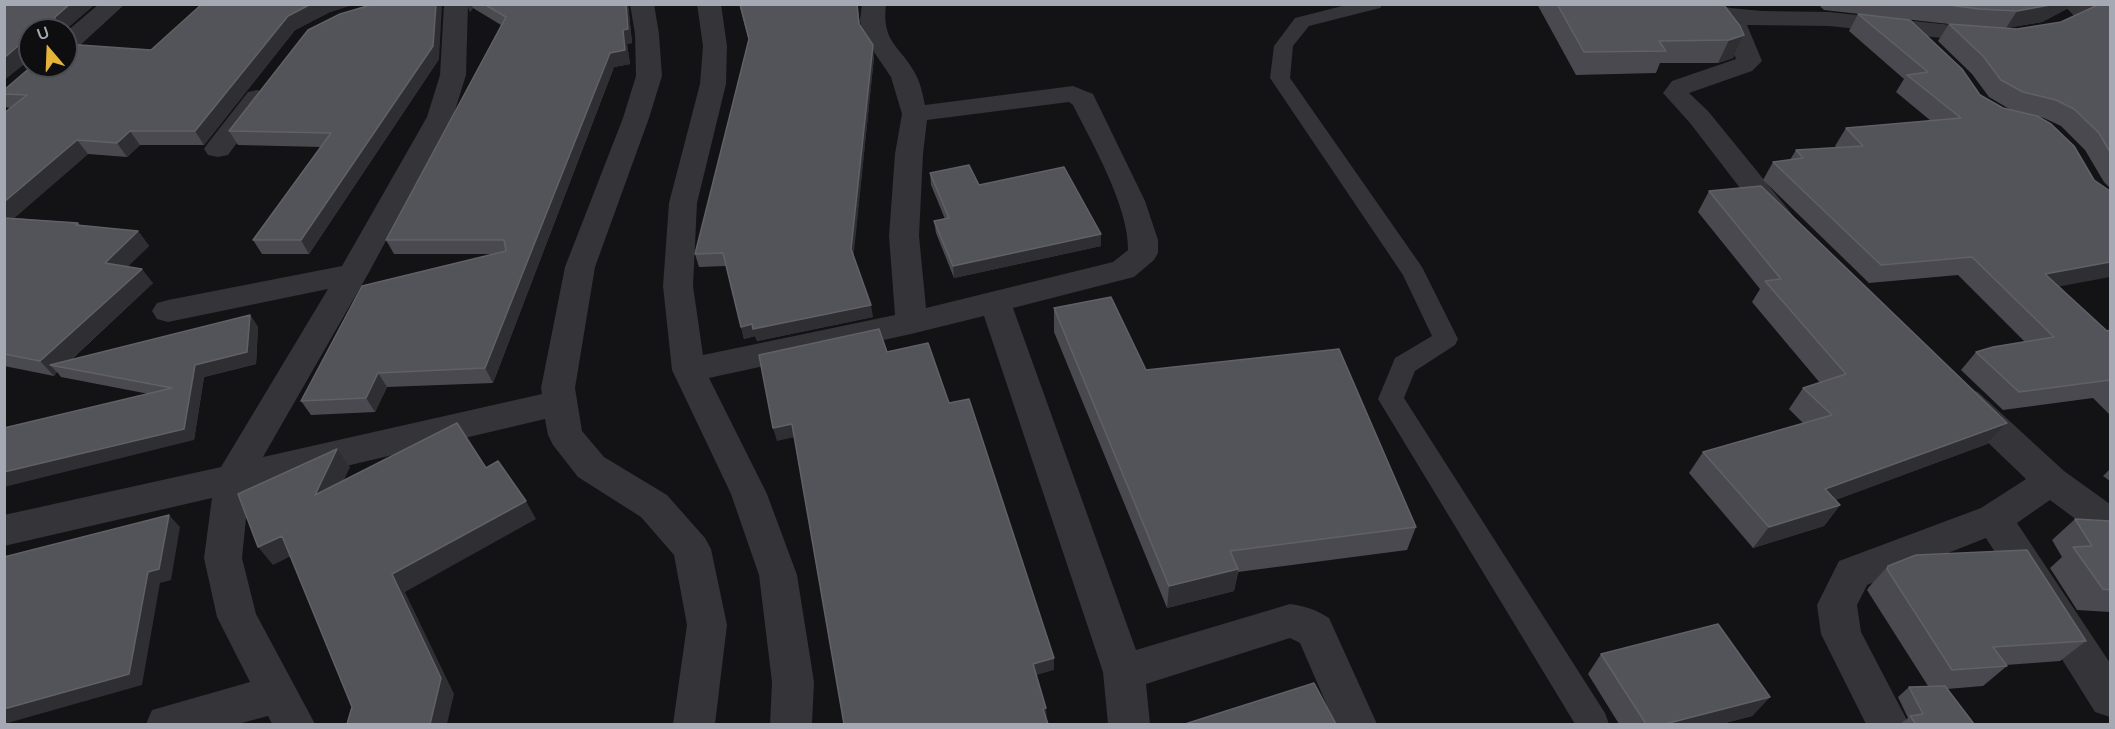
<!DOCTYPE html>
<html>
<head>
<meta charset="utf-8">
<style>
	body { margin:0 }
	#map { position:relative; width:2115px; height:729px; overflow:hidden; background:#131214; font-family:Mulish,sans-serif }
	canvas { display:block }
	.frame { position:absolute; inset:0; border:6px solid #a5a9b3; pointer-events:none }
	.north { position:absolute; left:18px; top:18px; width:60px; height:60px; box-sizing:border-box; background:#0e0d0f; border:2px solid #4a4b51; border-radius:50%; rotate:341deg; font-size:16px; font-weight:700; line-height:24px; text-align:center; color:#a5a9b3 }
	.north::after { content:''; display:block; margin:auto; width:21px; height:27px; background:#e4b33a; clip-path:polygon(50% 0,100% 100%,50% 72%,0 100%) }
</style>
</head>
<body>
<div id="map">
<canvas width="2115" height="729"></canvas>
<div class="frame"></div>
<div class="north">U</div>
</div>
<script>
const ctx = document.querySelector('canvas').getContext('2d');
ctx.lineJoin = 'round';
function fillPath(path, color) { ctx.fillStyle = color; ctx.fill(path, 'evenodd'); }
function strokePath(path, color, width, dash) { ctx.strokeStyle = color; ctx.lineWidth = width; ctx.lineCap = dash ? 'butt' : 'round'; ctx.setLineDash(dash || []); ctx.stroke(path); }
const lane = new Path2D(`
	M1350,4h33l-3,4 -71,18 -16,20 -3,32 132,189 36,72 -3,6 -40,26 -11,27 201,315 4,11h-34l-197,-325 17,-41 37,-22 -29,-61 -133,-197 4,-32 21,-28z`);
const street = new Path2D(`
	M99,4h26l-50,46 -9,2v-20z
	M444,4h24l-2,71 -13,42 -85,157 -105,183 279,-63 -1,-6 24,-121 58,-149 13,-42 -1,-42 -5,-30h24l5,30 3,42 -13,42 -54,149 -20,121 7,43 22,26 63,38 38,43 6,11 16,76 -12,99h-42l14,-99 -13,-70 -33,-38 -63,-40 -25,-32 -5,-10 -3,-16 -296,70 -7,69 14,56 59,110h-43l-4,-8 -30,8h-92l6,-14 98,-28 -33,-65 -13,-59 8,-60 -208,48v-31l217,-48 107,-178 -160,33 -11,-3 -5,-8 5,-8 11,-3 174,-34 85,-149 13,-42z
	M697,4h24l6,42 -1,38 -29,119 -4,83 10,69 192,-40 -6,-79 6,-82 7,-40 -11,-37 -28,-41 -3,-16 2,-16h24c-5,41 16,42 31,73 4,8 6,19 8,28l148,-19 20,8 52,107 13,39v13l-4,7 -20,17 -121,31 123,342 154,-46c15,2 27,6 39,14l48,106h-42l-35,-81 -10,-5 -144,46 4,40h-42l-5,-52 -119,-356 -73,18 -202,44 58,116 30,81 17,107 -2,42h-42l2,-42 -13,-107 -28,-81 -59,-124 -9,-84 6,-83 31,-119 3,-38zM1069,102l4,3c19,38 56,102 55,145l-15,12 -187,46 -7,-72 4,-82 4,-34z
	M1687,4h31l12,4 32,3 67,1 160,17 9,2 3,5 -3,5 -9,2 -160,-17 -82,-1 15,36 -10,10 -63,22 19,18 83,102 5,7 -5,7c-16,4 -21,-1 -31,-13l-70,-91 -27,-30 9,-12 64,-22 -15,-39c-12,-3 -27,-5 -34,-16z
	M2063,4h26l21,5v14l-34,-5z
	M257,90l9,2 4,6 -42,57 -10,2 -10,-2 -4,-6 4,-6 40,-51z
	M1966,388l12,4 86,79 46,33v35l-13,-4 -47,-35 -33,23 93,140v54l-15,-5 -109,-174 -119,47 -10,20 4,27 48,92h-43l-45,-90 -4,-29 22,-44 142,-53 45,-29 -72,-69 -5,-9 5,-9z`);
const wall = new Path2D(`
	M4,4h91l-30,26h-35v31l-1,-1 -25,20z
	M467,4h161l4,39 -5,1 3,20 -16,3 -121,316 -106,4 -12,25 -64,3 -10,-14 192,-147h-99l-8,-14 115,-215 -28,-17 -3,4z
	M739,4h118l3,21 14,32 -21,200 20,60 -116,24 -2,-5 -11,3 -18,-73 -27,1 -4,-13 54,-213z
	M1537,4h186l21,31 -11,23 -15,5h-58l-4,10 -80,2z
	M1818,4h258l-34,18 -36,6 11,1 44,-7 49,-18v184l-6,-6 -19,-32 -24,-24 -17,-8 -33,-8 -22,-13 -17,-23 -34,-33 11,-17 -125,-14z
	M328,13l-33,17 -91,115h-64l-13,12 -39,-3 -74,64 64,5 2,2 58,6 11,15 -22,21 26,16 -82,77 179,-45 8,12 -2,37 -52,13 -10,63 -45,-46 -88,-17 -4,-5 -3,4 -50,-10v-253l7,-5 -7,-1v-17l147,-40z
	M1858,14l122,81 114,85 -36,107 49,44 3,-1v85l-17,-17 -90,12 -42,-40 15,-18 49,-10 -67,-67 -89,8 -106,-103 10,-18 17,-2 6,-10 41,-2 -2,-2 11,-18 85,-7 -35,-29 8,-13 -55,-48z
	M439,59l-130,195h-47l-9,-14 68,-93 -83,-2 -9,-14z
	M930,173l49,12 122,49v12l-147,32 -18,-45 -2,-12 11,-2 -14,-34z
	M1709,191l298,232 -20,21 -152,56 5,5 -16,21 -71,22 -64,-75 14,-21 100,-29 -14,-14 14,-21 17,-5 -68,-81 8,-13 -62,-77z
	M1054,308l92,62 270,157 -9,23 -169,22 -4,19 -67,17 -113,-276z
	M2110,469v12l-7,-5z
	M2075,519l35,2v91l-33,-2 -27,-42 12,-11 -10,-17z
	M1888,566l198,75 -26,20 -54,4 1,1 -24,20 -36,3 27,35h-74l8,-6 -10,-21 11,-10 19,-1 -61,-96 2,-3z
	M1601,654l169,43 -18,19 -31,8h-102l-31,-50z`);
const shadedWall = new Path2D(`
	M70,4h25l-30,26h-12l2,-13z
	M311,4h45l-28,9 -33,17 -91,115 -9,-14 93,-115z
	M436,4h6l-3,55 -130,195 -8,-14z
	M467,4h4l2,4 -3,4z
	M626,4h2l4,39 -5,1 3,20 -16,3 -121,316 -8,-15 125,-315z
	M2055,4h21l-34,18 -36,6 11,-17z
	M1744,35l-11,23 -15,5 11,-23z
	M873,45l1,12 -21,205 -2,-13z
	M18,46l11,14 -25,20v-22z
	M130,131l10,14 -13,12 -10,-14z
	M77,140l11,14 -84,73v-25z
	M138,231l11,15 -33,32 -11,-15z
	M1101,234v12l-147,32 -1,-12z
	M2110,262v15l-80,15 15,-18z
	M142,269l11,14 -90,84 -13,-2 7,7 -3,4 -14,-15z
	M871,305l2,12 -116,24 -2,-5 -11,3 -3,-12 11,-3z
	M250,315l8,12 -2,37 -52,13 -10,63 -190,47v-15l180,-43 11,-64z
	M378,373l9,14 -12,25 -9,-14z
	M2007,423l-20,21 -178,66 16,-21z
	M792,424l3,13 -18,4 -4,-13z
	M337,449l13,18 -21,45 -14,-17z
	M526,501l10,18 -131,73 49,102 -7,30h-17l-38,-150z
	M1840,505l-16,21 -71,22 16,-21z
	M169,515l11,12 -9,53 -11,3 -18,102 -138,39v-15l144,-137z
	M282,536l15,17 -24,12 -15,-18z
	M1238,569l-4,22 -67,17 2,-22z
	M1054,658v12l-21,6v-12z
	M1770,697l-18,19 -31,8h-56z
	M1046,708l1,12 -4,-11z`);
const building = new Path2D(`
	M4,4h66l-15,13 -2,13h-23v20h-8v-3l-4,-1 -14,12z
	M202,4h109l-23,12 -93,115h-65l-13,12 -40,-3 -73,62v-89l23,-18 -23,-1v-4l28,-24h34v-22l85,6z
	M374,4h62l-3,42 -132,194h-48l78,-107 -102,-2 79,-101 32,-16z
	M484,4h142l2,25 -5,1 2,20 -15,3 -125,315 -107,5 -12,25 -65,3 61,-115 144,-35 -2,-11h-118l120,-223z
	M740,4h117l2,20 14,21 -22,204 20,56 -118,24 -1,-5 -11,3 -18,-74 -28,1 54,-215z
	M1557,4h166l17,22 4,9 -15,5 -70,1 7,10 -82,1z
	M1941,4h114l-38,7 -38,-2z
	M2100,4h10v148l-11,-19 -25,-24 -18,-9 -33,-8 -22,-12 -18,-24 -34,-32 68,5 44,-7z
	M1858,14l52,6 52,49 18,26 23,13 34,8 14,8 23,22 20,34 16,11v71l-65,12 62,57 3,-1v50l-91,12 -43,-40 17,-5 61,-10 -82,-80 -91,8 -108,-103 30,-4 -7,-8 67,-4 -17,-18 115,-10 -54,-43 21,-3z
	M969,165l10,20 85,-18 37,67 -148,32 -19,-45 15,-3 -19,-45z
	M1761,186l246,237 -182,66 15,16 -71,22 -66,-75 129,-37 -29,-27 43,-14 -81,-93 16,-2 -72,-88z
	M4,218l74,5 -2,2 62,6 -33,32 37,6 -102,92 -36,-7z
	M1111,297l35,73 193,-21 77,178 -186,24 8,18 -69,17 -115,-278z
	M250,315l-3,37 -52,13 -11,64 -180,43v-44l168,-40 -122,-23z
	M879,329l8,23 41,-9 21,60 20,-4 85,259 -21,6 13,44 -3,1 5,15h-204l-52,-300 -19,4 -14,-73z
	M457,423l29,45 12,-7 28,40 -134,73 49,104 -11,46h-83l5,-17 -70,-171 -24,11 -20,-53 99,-45 -22,46z
	M169,515l-10,54 -11,3 -19,102 -125,35v-152z
	M2075,519l35,2v69l-7,-1 -30,-42 19,-1z
	M2027,550l59,91 -93,6 14,19 -55,4 -65,-101 1,-3 28,-11z
	M1718,624l52,73 -105,27h-19l-45,-70z
	M1314,683l22,41h-151z
	M1945,686l29,38h-58l-6,-8 13,-2 -14,-27z`);
fillPath(lane, '#343439');
fillPath(street, '#343439');
fillPath(wall, '#49494f');
fillPath(shadedWall, '#2f2f33');
fillPath(building, '#535459');
strokePath(building, '#606167', 1.5);
</script>
</body>
</html>
